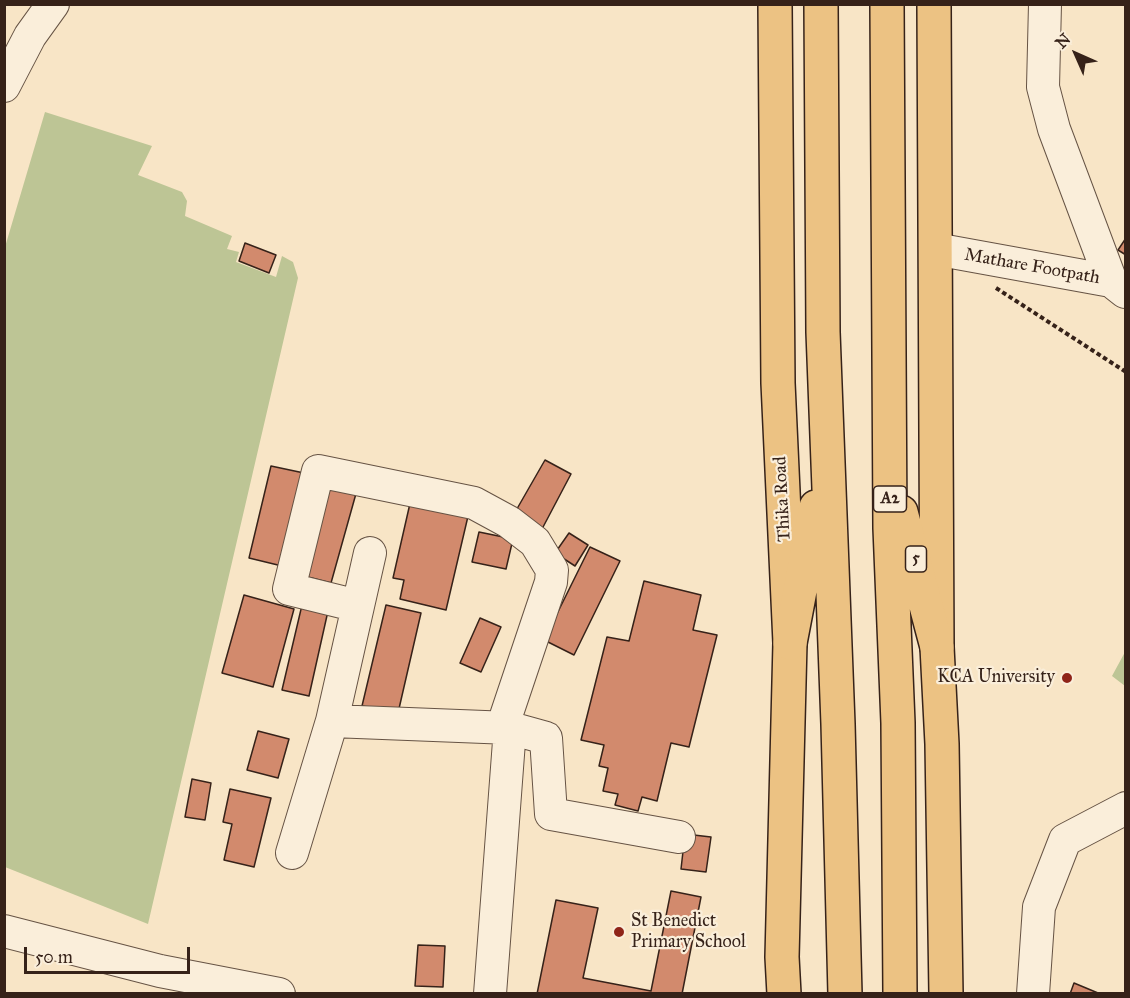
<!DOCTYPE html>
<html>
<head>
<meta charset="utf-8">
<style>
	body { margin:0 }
	#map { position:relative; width:1130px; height:998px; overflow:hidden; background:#f8e5c6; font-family:"IM FELL Great Primer",serif }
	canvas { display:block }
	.frame { position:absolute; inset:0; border:6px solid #362219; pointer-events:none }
	.north { position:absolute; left:1046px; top:24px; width:60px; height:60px; -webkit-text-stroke:4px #faeeda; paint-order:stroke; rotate:315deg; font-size:16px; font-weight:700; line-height:24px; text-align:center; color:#362219 }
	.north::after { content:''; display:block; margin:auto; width:21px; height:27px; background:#362219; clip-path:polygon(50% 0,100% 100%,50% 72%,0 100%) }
	.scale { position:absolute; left:24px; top:947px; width:166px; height:27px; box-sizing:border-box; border:3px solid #362219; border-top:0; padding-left:8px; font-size:18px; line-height:21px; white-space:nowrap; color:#362219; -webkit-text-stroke:4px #faeeda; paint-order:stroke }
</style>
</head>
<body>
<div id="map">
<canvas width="1130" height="998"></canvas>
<div class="frame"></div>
<div class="north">N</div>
<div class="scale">50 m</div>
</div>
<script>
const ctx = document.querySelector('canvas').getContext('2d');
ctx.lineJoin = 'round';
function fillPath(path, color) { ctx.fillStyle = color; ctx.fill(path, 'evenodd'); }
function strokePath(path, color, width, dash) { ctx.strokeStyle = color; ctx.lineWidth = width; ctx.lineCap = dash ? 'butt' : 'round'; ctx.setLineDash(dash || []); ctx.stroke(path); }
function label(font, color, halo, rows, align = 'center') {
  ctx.font = font + ' "IM FELL Great Primer",serif'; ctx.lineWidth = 4.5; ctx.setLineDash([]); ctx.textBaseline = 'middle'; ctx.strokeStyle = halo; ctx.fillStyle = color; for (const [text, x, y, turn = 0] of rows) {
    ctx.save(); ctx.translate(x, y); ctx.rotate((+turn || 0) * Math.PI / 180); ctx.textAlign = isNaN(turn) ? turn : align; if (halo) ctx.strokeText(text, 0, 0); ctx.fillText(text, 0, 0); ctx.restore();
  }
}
const green = new Path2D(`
	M45,112l107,34 -14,29 44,17 5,9 -2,15 47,20 -5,13 12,3 -3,10 40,15 6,-21 11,6 5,16 -150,646 -143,-57v-620z
	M1125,652v34l-13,-10z`);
const building = new Path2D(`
	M1126,238v17l-8,-5z
	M245,243l31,12 -7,18 -30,-12z
	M545,460l26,14 -29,55 -28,-15z
	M271,466l33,7 -22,93 -33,-8z
	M322,480l35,10 -26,93 -35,-9z
	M411,499l58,13 -23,98 -46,-11 4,-19 -11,-2z
	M479,532l34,7 -7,30 -34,-7z
	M569,533l19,12 -13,21 -20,-13z
	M590,547l30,14 -46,94 -30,-15z
	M644,581l57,14 -8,35 24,5 -28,112 -18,-4 -14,58 -15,-4 -4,14 -23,-6 3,-11 -15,-3 5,-23 -9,-2 5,-21 -23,-5 26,-103 22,4z
	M244,595l50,14 -21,78 -51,-14z
	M302,605l26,6 -19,85 -27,-6z
	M386,605l35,8 -23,100 -36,-7z
	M480,618l21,9 -20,45 -21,-9z
	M258,731l31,8 -11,39 -31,-8z
	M192,779l19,4 -6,37 -20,-3z
	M230,789l41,9 -17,69 -30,-7 8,-36 -9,-2z
	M685,834l26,3 -5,35 -25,-3z
	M671,891l30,6 -19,97h-145l19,-94 42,8 -15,70 68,13z
	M418,945l27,1 -2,41 -28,-1z
	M1074,983l24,10v1h-28z`);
const path = new Path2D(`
	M996,288l130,84`);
const minor = new Path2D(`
	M1045,4l-2,83 11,42 57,152
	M4,86l26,-50 23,-32
	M935,249l176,32 14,11
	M370,553l-38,168 178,7 -20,266
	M358,606l-69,-17 29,-118 156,32 35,19 26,20 17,28 -1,12 -49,146
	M510,728l36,10 5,76 128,23
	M292,853l40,-132
	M4,931l156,40 119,23
	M1033,994l6,-87 26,-67 61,-32`);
const major = new Path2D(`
	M775,4l3,379 12,260 -8,314 2,37
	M934,4l3,643 5,97 4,250`);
const highway = new Path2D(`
	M821,4l2,328 15,392 7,270
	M887,4l3,524 8,195 2,271
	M901,512l36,135
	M790,643l26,-136`);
const markers = [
	[1067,678,6,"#8f2418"],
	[619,932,6,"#8f2418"]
];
const shields = [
	[890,499,33],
	[916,559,21]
];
const shieldNames = [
	["A2",890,499],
	["5",916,559]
];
const streetNames = [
	["Mathare Footpath",1032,267,10],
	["Thika Road",783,499,-93]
];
const poiNames = [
	["KCA University",1055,678],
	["St Benedict",631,922,"left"],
	["Primary School",631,943,"left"]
];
fillPath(green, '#bdc595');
fillPath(building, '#d28a6d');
strokePath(building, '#362219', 1.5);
strokePath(minor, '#665344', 34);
strokePath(major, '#362219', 36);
strokePath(highway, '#362219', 36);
strokePath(path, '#362219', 4, [4.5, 3]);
strokePath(minor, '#faeeda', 32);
strokePath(major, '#ecc283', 33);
strokePath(highway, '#ecc283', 33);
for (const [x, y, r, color] of markers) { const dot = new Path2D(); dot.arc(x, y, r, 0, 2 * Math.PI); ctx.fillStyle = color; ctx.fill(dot); strokePath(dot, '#faeeda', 2); }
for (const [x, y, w] of shields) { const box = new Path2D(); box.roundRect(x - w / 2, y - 13, w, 26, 4.5); ctx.fillStyle = '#faeeda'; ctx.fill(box); strokePath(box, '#362219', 1.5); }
label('bold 16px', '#362219', null, shieldNames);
label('18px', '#362219', '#faeeda', streetNames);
label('18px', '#362219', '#faeeda', poiNames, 'right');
</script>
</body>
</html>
